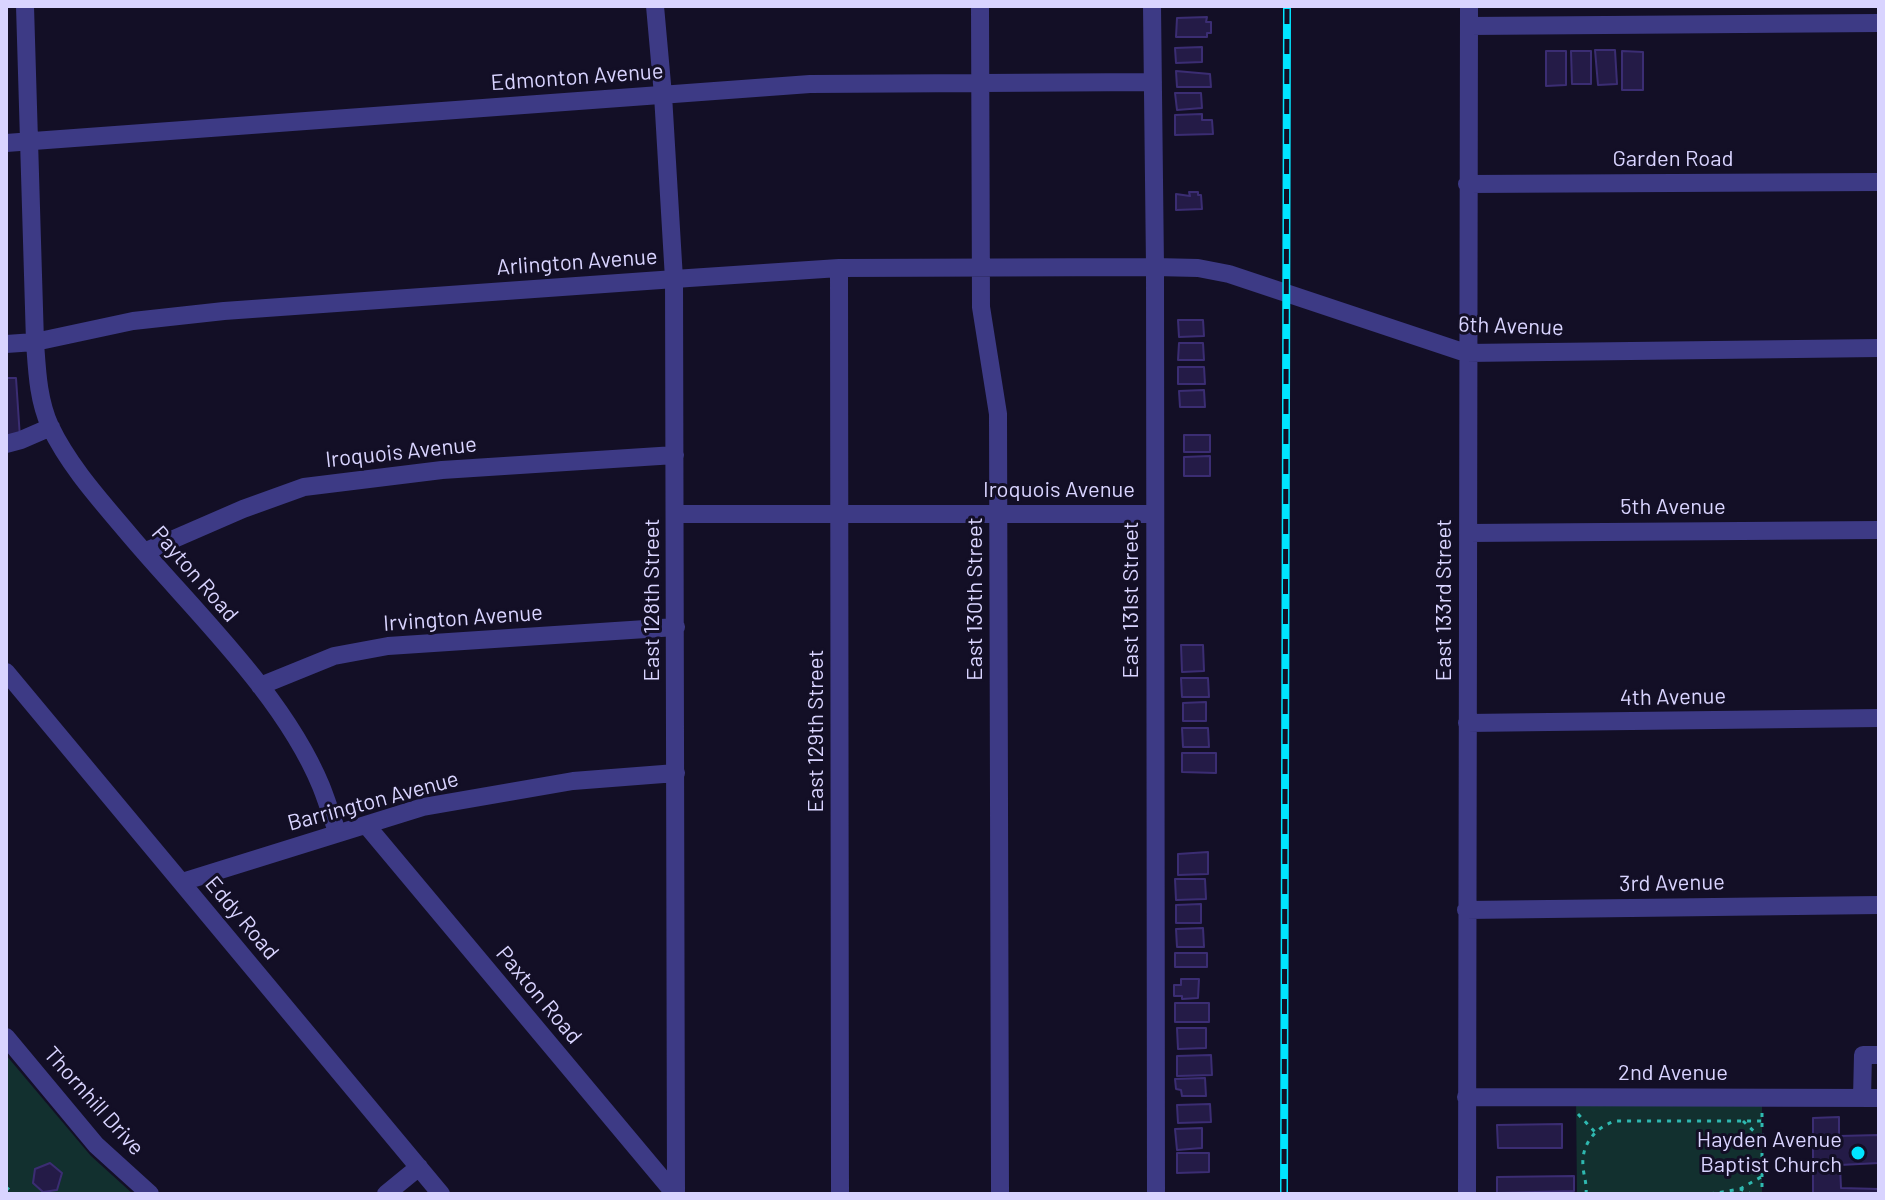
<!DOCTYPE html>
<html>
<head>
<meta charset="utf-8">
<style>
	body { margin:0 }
	#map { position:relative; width:1885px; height:1200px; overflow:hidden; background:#130f26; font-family:Barlow,sans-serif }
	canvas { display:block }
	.frame { position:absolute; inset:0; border:8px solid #d9d4ff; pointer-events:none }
</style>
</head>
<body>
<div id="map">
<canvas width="1885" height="1200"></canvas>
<div class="frame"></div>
</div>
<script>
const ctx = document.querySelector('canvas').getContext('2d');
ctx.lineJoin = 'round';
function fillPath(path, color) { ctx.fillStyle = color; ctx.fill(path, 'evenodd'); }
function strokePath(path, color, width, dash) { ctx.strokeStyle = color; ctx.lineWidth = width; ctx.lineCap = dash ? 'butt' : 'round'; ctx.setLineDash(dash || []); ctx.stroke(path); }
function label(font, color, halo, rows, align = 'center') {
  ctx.font = font + ' Barlow,sans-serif'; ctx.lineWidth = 6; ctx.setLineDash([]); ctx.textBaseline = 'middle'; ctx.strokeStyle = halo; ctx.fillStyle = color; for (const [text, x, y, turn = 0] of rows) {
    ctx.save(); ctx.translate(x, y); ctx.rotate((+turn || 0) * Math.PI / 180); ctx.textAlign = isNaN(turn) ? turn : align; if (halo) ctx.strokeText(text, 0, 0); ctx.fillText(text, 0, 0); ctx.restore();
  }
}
const green = new Path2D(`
	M6,1055l85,101 42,38h-127z
	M1576,1097l186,1v96h-185z`);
const building = new Path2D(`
	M1207,17l-1,5h5v11h-4v4h-31l1,-19z
	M1202,47v15l-26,1 -1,-15z
	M1595,50h20l2,34 -19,1z
	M1546,51h20v34l-20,1z
	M1571,51h20v33h-19z
	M1622,51l21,1v38h-21z
	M1176,71l34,3 1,13h-34z
	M1175,93h26l1,15 -25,2z
	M1202,114v6h10l1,14 -38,1v-20z
	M1189,192h9v3h3l1,14 -26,1v-16l14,2z
	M1178,320h25l1,16 -25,1z
	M1179,343h24l1,17h-26z
	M1178,367h26l1,17h-27z
	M6,378h10l4,60h-14z
	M1204,390l1,17h-25l-1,-16z
	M1184,435h26v17h-26z
	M1210,456v20h-26v-19z
	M1181,645h22l1,26 -22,1z
	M1181,678h27l1,19h-27z
	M1206,702v19h-23v-18z
	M1182,728h26l1,19h-26z
	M1182,753h34v20l-34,-1z
	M1208,852v22l-30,1v-21z
	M1175,879h30l1,20 -30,1z
	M1201,904v19h-25v-18z
	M1203,928l1,19h-27l-1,-18z
	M1175,953h32v14h-32z
	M1181,979h18l-1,19 -16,1v-3h-8v-11h7z
	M1175,1003h34v19h-34z
	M1177,1028h29v20l-28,1z
	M1211,1055l1,20 -35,1v-20z
	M1205,1078l1,18h-24l-1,-6 -5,-1 -1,-10z
	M1210,1104l1,18 -33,1 -1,-18z
	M1839,1117v19l40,-1v28l-39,2 1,23 38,1 -2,5h-64v-76z
	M1562,1124v24h-64l-1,-23z
	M1202,1128v20l-25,2 -2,-21z
	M1177,1153h32v19l-32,1z
	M50,1163l12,10 -5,17 -14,2 -10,-9 2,-14z
	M1574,1176v15l-77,2v-16z`);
const path = new Path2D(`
	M1762,1113v81
	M1578,1114l17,18
	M1743,1121l17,16
	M6,1187l8,7
	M1740,1189l21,-12
	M1586,1194c1,-10 -2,-17 -3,-27 -2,-23 12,-39 32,-46h147
	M1710,1194l30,-5 11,5`);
const minor = new Path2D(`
	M25,6l10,336c2,28 3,58 15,84 20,42 53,77 83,113 63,74 151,157 188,247 6,15 11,31 16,46
	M655,6l8,89 11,184 2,915
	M980,6l1,301 17,107 2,780
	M1152,6l3,261 1,927
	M1469,26l410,-3
	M6,143l804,-59 343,-2
	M1467,184l412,-2
	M839,268l1,926
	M6,344l29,-2 98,-21 91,-10 465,-33 150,-10 316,-1 43,1 31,6 237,79 413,-5
	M6,444l15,-4 30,-13
	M676,514h479
	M1468,533l411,-3
	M144,552l99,-43 61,-22 138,-17 233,-15
	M6,672l435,522
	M260,686l74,-30 54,-10 288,-19
	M1467,723l412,-5
	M367,826l308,368
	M182,882l241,-75 150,-26 103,-8
	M1466,910l413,-5
	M6,1037l90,108 54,49
	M1466,1097l413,1
	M1862,1098l1,-43h16
	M386,1194l33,-27
	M1467,1194l2,-1188`);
const rail = new Path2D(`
	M1284,1194l3,-1188`);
const markers = [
	[1858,1153,8,"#00e5ff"]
];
const streetNames = [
	["Edmonton Avenue",577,77,-4],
	["Garden Road",1673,159],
	["Arlington Avenue",577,262,-4],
	["6th Avenue",1511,326,2],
	["Iroquois Avenue",401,452,-6],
	["Iroquois Avenue",1059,490],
	["5th Avenue",1673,507],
	["Payton Road",195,574,49],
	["East 130th Street",975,599,-90],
	["East 128th Street",652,600,-90],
	["East 131st Street",1131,600,-90],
	["East 133rd Street",1444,600,-90],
	["Irvington Avenue",463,618,-4],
	["4th Avenue",1673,697,-1],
	["East 129th Street",816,731,-90],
	["Barrington Avenue",373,801,-15],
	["3rd Avenue",1672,883,-1],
	["Eddy Road",242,918,50],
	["Paxton Road",539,995,50],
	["2nd Avenue",1673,1073],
	["Thornhill Drive",94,1101,48]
];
const poiNames = [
	["Hayden Avenue",1842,1140],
	["Baptist Church",1842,1165]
];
fillPath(green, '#12302f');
fillPath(building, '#241b47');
strokePath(building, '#3b2d73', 2);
strokePath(path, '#2fb8b0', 3, [4, 6]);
strokePath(minor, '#3d3a85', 18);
strokePath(rail, '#00e5ff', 8);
strokePath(rail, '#130f26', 5, [15]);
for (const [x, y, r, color] of markers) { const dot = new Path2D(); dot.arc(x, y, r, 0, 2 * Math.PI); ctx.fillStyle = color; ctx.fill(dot); strokePath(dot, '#130f26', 3); }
label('22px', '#d9d4ff', '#130f26', streetNames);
label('22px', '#d9d4ff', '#130f26', poiNames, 'right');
</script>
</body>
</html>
